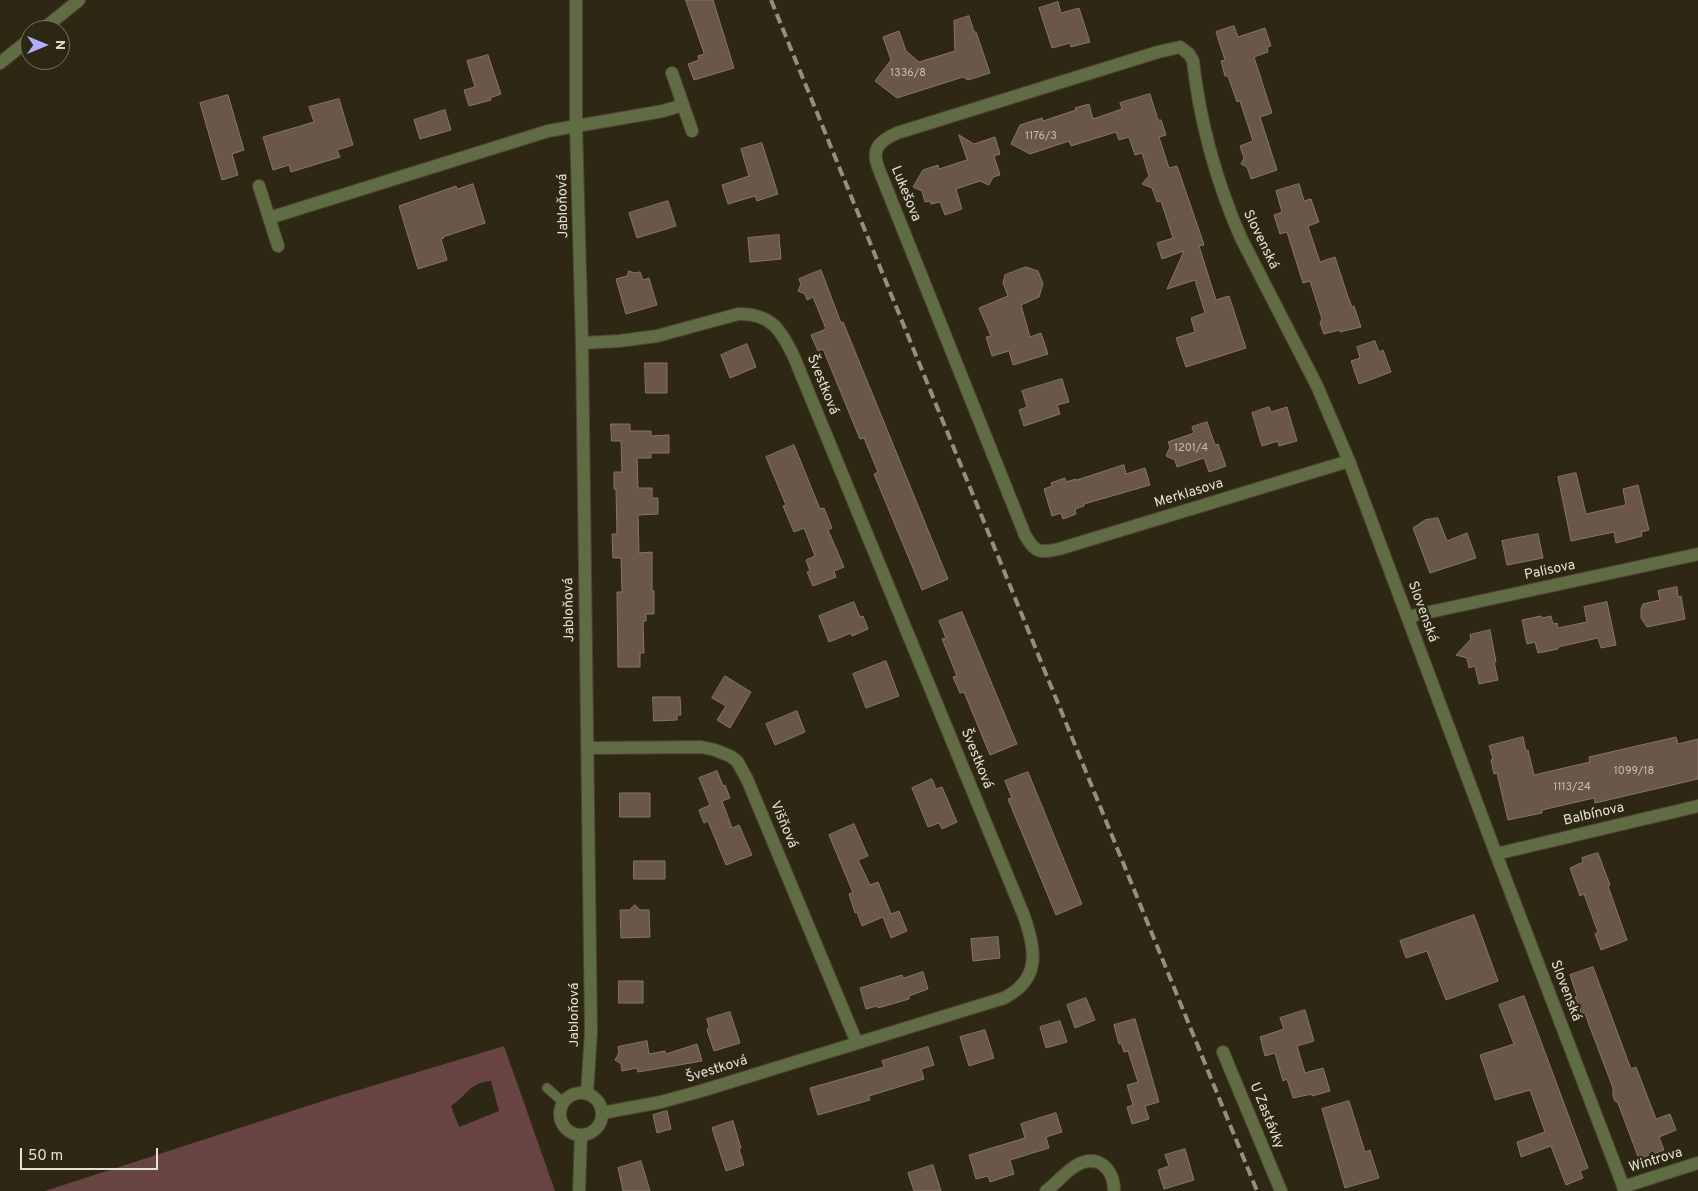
<!DOCTYPE html>
<html>
<head>
<meta charset="utf-8">
<style>
	body { margin:0 }
	#map { position:relative; width:1698px; height:1191px; overflow:hidden; background:#2e2714; font-family:Overpass,sans-serif }
	canvas { display:block }
	.north { position:absolute; left:20px; top:20px; width:50px; height:50px; box-sizing:border-box; background:#2e2714; border:1px solid #777161; border-radius:50%; rotate:90deg; font-size:14px; font-weight:700; line-height:20px; text-align:center; color:#e5e1d5 }
	.north::after { content:''; display:block; margin:auto; width:18px; height:22px; background:#afaefa; clip-path:polygon(50% 0,100% 100%,50% 72%,0 100%) }
	.scale { position:absolute; left:20px; top:1148px; width:138px; height:22px; box-sizing:border-box; border:2px solid #e5e1d5; border-top:0; padding-left:6px; font-size:15px; line-height:18px; white-space:nowrap; color:#e5e1d5; -webkit-text-stroke:4px #2e2714; paint-order:stroke }
</style>
</head>
<body>
<div id="map">
<canvas width="1698" height="1191"></canvas>
<div class="north">N</div>
<div class="scale">50 m</div>
</div>
<script>
const ctx = document.querySelector('canvas').getContext('2d');
ctx.lineJoin = 'round';
function fillPath(path, color) { ctx.fillStyle = color; ctx.fill(path, 'evenodd'); }
function strokePath(path, color, width, dash) { ctx.strokeStyle = color; ctx.lineWidth = width; ctx.lineCap = dash ? 'butt' : 'round'; ctx.setLineDash(dash || []); ctx.stroke(path); }
function label(font, color, halo, rows, align = 'center') {
  ctx.font = font + ' Overpass,sans-serif'; ctx.lineWidth = 5; ctx.setLineDash([]); ctx.textBaseline = 'middle'; ctx.strokeStyle = halo; ctx.fillStyle = color; for (const [text, x, y, turn = 0] of rows) {
    ctx.save(); ctx.translate(x, y); ctx.rotate((+turn || 0) * Math.PI / 180); ctx.textAlign = isNaN(turn) ? turn : align; if (halo) ctx.strokeText(text, 0, 0); ctx.fillText(text, 0, 0); ctx.restore();
  }
}
const green = new Path2D(`
	M504,1046l51,145h-510l287,-93zM491,1081l8,30 -40,16 -8,-21c17,-11 17,-23 40,-25z`);
const building = new Path2D(`
	M686,0h27l21,68 -40,12 -6,-16 11,-4 -1,-4 6,-2z
	M1058,2l3,11 18,-5 11,34 -19,5 -1,-4 -18,5 -13,-40z
	M969,16l5,16h2l14,41 -22,7 -5,-3 -66,21 -22,-17 16,-21 -8,-23 16,-6 7,20 13,11 36,-11 -1,-30z
	M1234,26l4,11 27,-9 6,18 -4,1 1,5 -14,5 18,56 -12,4 17,53 -26,9 -4,-12 -6,-3 3,-6 -4,-12 13,-5 -13,-40 -3,1 -9,-26h-3l-4,-15 4,-1 -9,-28z
	M488,55l13,39 -11,4 1,2 -22,6 -5,-16 11,-3 -8,-26z
	M1150,94l8,26h3l5,15 -7,2 10,31 8,-2 22,64 5,15 -5,1 17,54 13,-4 17,52 -60,19 -10,-29 19,-6 -4,-14 14,-5 -10,-33 -28,9 17,-38 -22,8 -5,-16 16,-5 -12,-37 -4,1 -5,-14 -10,-4 7,-8 -7,-23 -7,2 -6,-18 -10,3 -3,-8 -45,14 -2,-5 -39,13 -19,-10 9,-19 22,-7 1,3 33,-11 -1,-2 14,-4 4,15 29,-10 -2,-6z
	M228,95l16,55 -12,4 6,21 -16,5 -22,-77z
	M339,99l14,46 -16,5 3,7 -49,15 -2,-7 -16,5 -10,-33 51,-15 -5,-15z
	M445,110l6,20 -31,9 -6,-19z
	M959,135l15,9 21,-7 5,17 -6,2 6,19 -7,2 -4,8 -9,-4 -24,8 6,20 -17,6 -5,-13 -9,2 -1,-3 -5,1 -3,-11 -9,-4 10,-17 15,-5 1,4 28,-9z
	M762,143l16,51 -21,7 -2,-5 -27,8 -6,-19 27,-9 -8,-27z
	M473,184l12,39 -42,14 1,1 -3,1 6,21 -29,9 -19,-63 57,-20 1,3z
	M1299,184l5,17 7,-2 8,23 -11,4 12,36 15,-5 13,40 4,10 2,-1 7,21 -21,5 -1,-2 -15,4 -4,-11 2,-4 -12,-38 -7,2 -16,-51 -7,2 -6,-19 8,-3 -6,-21z
	M668,201l8,25 -39,12 -8,-25z
	M779,235l2,24 -31,3 -2,-24z
	M1026,267l12,4 5,13 -4,13 -18,8 9,32 11,-4 7,21 -35,11 -4,-14 -17,5 -6,-19 5,-1 -12,-28 29,-12 -5,-13 2,-8z
	M821,270l20,53 2,-1 105,257 -26,11 -48,-116 4,-2 -14,-34 -4,1 -37,-90 -5,2 -7,-16 15,-6 -13,-32 -6,3 -2,-6 -7,-3 3,-7 -2,-5z
	M629,271l5,2 6,-1 3,8 6,-2 8,27 -31,9 -10,-35 11,-3z
	M1375,341l4,11 4,-2 8,22 -32,12 -8,-23 9,-3 -3,-11z
	M747,344l9,23 -26,11 -9,-23z
	M645,363h22v30h-21z
	M1062,379l7,23 -12,3 3,9 -36,12 -5,-16 8,-3 -5,-16z
	M1269,407l2,5 16,-5 10,34 -18,5 -1,-5 -16,5 -10,-33z
	M1207,422l8,23 3,-1 8,22 -17,6 -5,-14 -27,9 -2,-7 -9,-4 4,-9 -2,-5 26,-9 -2,-6z
	M611,424h19v7h21v5l18,-1v18h-18v5h-14l1,30h14v10h6v16l-20,1 1,38 13,-1v39h2v23h-8v7h-3l1,32h-4v14h-22l-1,-75h5l-1,-34h-8l-1,-24h5l-1,-45h-2v-17h8l-1,-31h-9z
	M794,445l26,64 4,-1 8,20 -4,2 16,37 -10,4 2,6 -23,9 -6,-14 3,-1 -4,-11 9,-4 -11,-28 -10,4 -11,-26 3,-1 -20,-48z
	M1124,465l2,9 19,-6 5,17 -66,19v2l-9,3 1,5 -13,5 -2,-6 -9,3 -8,-27 8,-3 -1,-3 14,-5 1,4 10,-3v1z
	M1576,473l10,41 40,-9 -3,-16 15,-4 11,45 -8,2 1,4 -26,7 -2,-11 -43,9 -13,-64z
	M1438,518l9,23 20,-8 9,25 -46,15 -17,-45 12,-8z
	M1538,534l5,24 -36,7 -5,-24z
	M1677,587l1,10 3,-1 4,23 -38,8 -6,-9v-9l2,-5 17,-4 -2,-9z
	M854,602l6,15 3,-1 5,13 -16,7 -1,-3 -22,9 -10,-26z
	M1607,602l9,43 -15,3 -3,-10 -40,9v2l-20,4 -3,-11 -8,2 -5,-24 19,-4 1,2 9,-2 2,8 4,-1 1,5 29,-6 -3,-15z
	M962,612l55,132 -27,11 -26,-63 -4,1 -7,-16 4,-1 -15,-37 4,-1 -7,-17z
	M1490,630l6,32h-2l4,18 -19,4 -4,-18 -6,2 -2,-10 -11,-3 15,-16 -1,-4z
	M886,661l13,35 -33,12 -13,-34z
	M725,676l26,16 -21,36 -13,-8 9,-14 -14,-8z
	M653,697h27l1,18h-4v5l-23,1z
	M797,711l8,21 -30,13 -9,-21z
	M1523,737l3,14 2,-1 6,25 56,-13 -1,-5 87,-20 2,7 20,-5v40l-103,24 -1,-5 -52,12v3l-34,7 -11,-47 -3,1 -3,-14 2,-1 -4,-13z
	M717,771l6,15 2,-1 5,13 -8,3 10,27 7,-3 13,30 -26,10 -18,-44 -4,2 -5,-13 11,-5 -11,-27z
	M1028,772l54,132 -26,11 -48,-116 4,-1 -7,-17z
	M932,779l4,10 6,-2 15,35 -15,7 -3,-6 -11,4 -16,-39z
	M620,793h30v24h-30z
	M854,824l14,32 -10,4 12,25 8,-3 13,32 8,-3 8,20 -16,7 -8,-21 -21,9 -5,-14 -2,1 -6,-19 4,-1 -24,-58z
	M1598,853l12,32 -2,1 19,54 -26,10 -6,-16 3,-2 -14,-38 -4,2 -10,-28 13,-6 -1,-4z
	M634,861h31v18h-31z
	M635,905l5,5h9l1,27 -29,1 -1,-28h9z
	M1474,915l24,66 -52,19 -19,-49 -21,7 -6,-17z
	M998,937l2,21 -27,3 -2,-22z
	M1593,967l38,102 5,-2 20,52 14,-5 6,16 -17,7 5,13 -25,9 -21,-56 -3,-2 -2,-5v-8l-28,-74 -3,1 -7,-18 2,-1 -7,-21z
	M923,972l5,17 -19,7v3l-31,9 -1,-2 -11,3 -6,-21 42,-13 1,3z
	M619,981h24v22h-24z
	M1524,996l64,172 -8,3 3,7 -17,7 -15,-39 -30,11 -4,-15 28,-10 -15,-42 -35,10 -15,-45 34,-11 -15,-39z
	M1086,998l9,22 -20,8 -8,-23z
	M1305,1010l9,31 -17,5 8,27 18,-5 7,23 -18,5v-2l-19,4 -6,-19 -4,2 -8,-28 -10,3 -5,-19 24,-8 -4,-11z
	M730,1012l10,31 -26,8 -7,-21 2,-3 -2,-8z
	M1135,1019l24,83 -14,4 4,13 -17,5 -5,-17 6,-2 -6,-20 11,-3 -10,-31 -4,1 -3,-9 -2,1 -5,-19z
	M1060,1021l7,21 -21,6 -6,-21z
	M985,1030l9,28 -25,8 -9,-29z
	M647,1041l2,13 16,-3 1,3 31,-10 5,17 -64,11 -1,-4 -15,3 -1,-7 -6,-4 4,-7 -1,-6z
	M928,1047l6,18 -13,4 3,10 -55,17 1,4 -52,15 -8,-27 74,-21 -2,-6z
	M1349,1101l16,51 5,-2 9,28 -34,10 -23,-79z
	M667,1111l4,18 -14,4 -4,-18z
	M1056,1113l6,19 -16,5 3,11 -39,12 4,14 -24,8 -2,-6 -12,3 -7,-24 56,-17 -4,-14z
	M733,1121l8,27 -2,1 5,16 -18,6 -14,-43z
	M1185,1149l9,31 -30,9 -6,-19 11,-4 -4,-11z
	M641,1161l9,30h-27l-5,-23z
	M933,1165l8,26h-27l-6,-18z`);
const service = new Path2D(`
	M547,1088l17,15`);
const minor = new Path2D(`
	M576,0v126l6,217 9,689 -4,62
	M42,30l37,-30
	M0,63l30,-24
	M672,73l20,58
	M259,186l19,60
	M269,218l279,-87 115,-20 20,-6
	M582,343l37,-2 38,-5 81,-22c33,-1 43,16 56,43l230,559c12,34 17,63 -20,82l-303,93 -40,11 -59,11
	M1349,461l-290,88c-19,4 -24,4 -34,-14l-147,-368c-7,-19 2,-26 19,-34l261,-81 22,-5 9,7 4,7c7,62 23,120 48,177l76,148 32,75 147,393 129,337
	M1408,619l8,-4 282,-61
	M587,748l114,-1 14,3 15,6 7,5 10,18 110,264
	M1496,854l202,-48
	M1223,1052l58,139
	M560 1114a21 21 0 1 1 42 0a21 21 0 1 1-42 0Z
	M1623,1187l75,-24
	M579,1191l2,-56
	M1046,1191c10,-7 21,-21 31,-26 22,-12 37,5 37,26`);
const rail = new Path2D(`
	M771,0l486,1191`);
const numberNames = [
	["1336/8",908,74],
	["1176/3",1041,137],
	["1201/4",1191,449],
	["1099/18",1634,772],
	["1113/24",1572,788]
];
const streetNames = [
	["Lukešova",905,194,68],
	["Jabloňová",564,206,-91],
	["Slovenská",1260,240,64],
	["Švestková",822,385,68],
	["Merklasova",1189,494,-17],
	["Palisova",1550,571,-12],
	["Jabloňová",570,610,-91],
	["Slovenská",1422,612,70],
	["Švestková",976,759,68],
	["Balbínova",1594,815,-13],
	["Višňová",783,825,67],
	["Slovenská",1565,991,69],
	["Jabloňová",575,1015,-90],
	["Švestková",717,1070,-17],
	["U Zastávky",1266,1116,68],
	["Wintrova",1656,1161,-17]
];
fillPath(green, '#684442');
fillPath(building, '#6a5749');
strokePath(building, '#897567', 1);
strokePath(service, '#4b4533', 11);
strokePath(minor, '#4b4533', 14);
strokePath(service, '#606c43', 9);
strokePath(minor, '#606c43', 12);
strokePath(rail, '#948f80', 4, [10, 5]);
label('11px', '#c6beb2', null, numberNames);
label('14px', '#e5e1d5', '#2e2714', streetNames);
</script>
</body>
</html>
